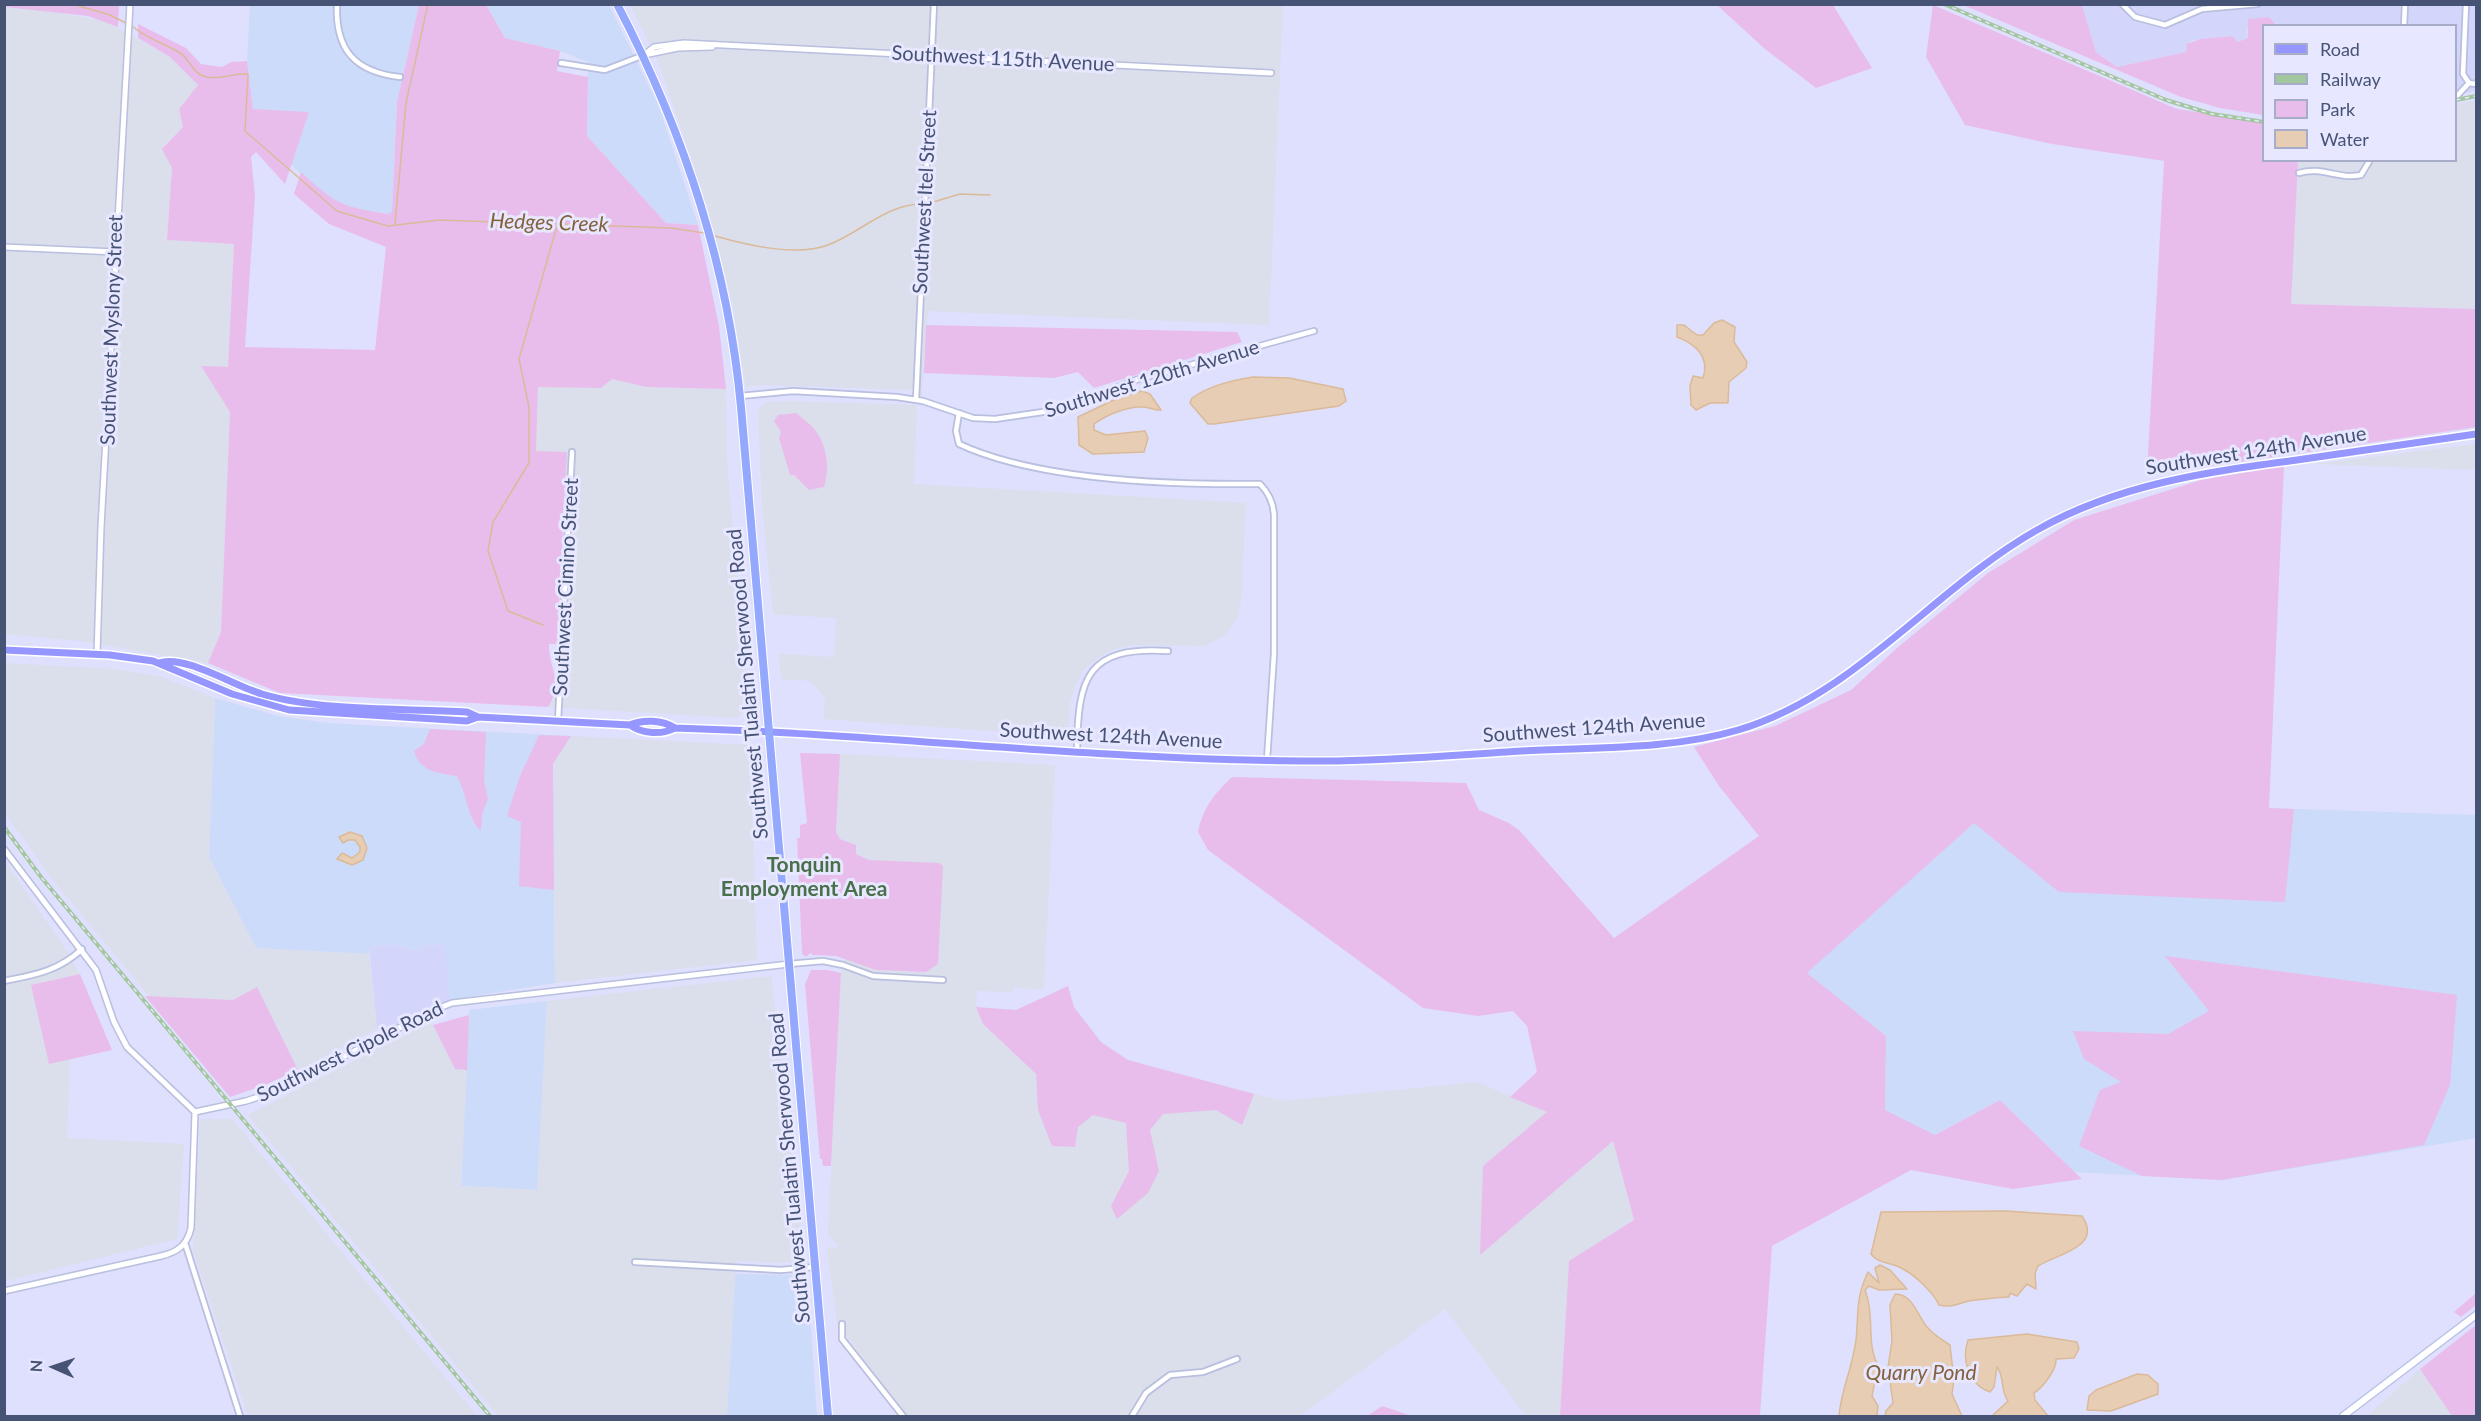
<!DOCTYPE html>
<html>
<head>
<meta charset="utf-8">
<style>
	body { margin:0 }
	#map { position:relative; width:2481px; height:1421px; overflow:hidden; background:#dfe0fd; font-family:Lato,sans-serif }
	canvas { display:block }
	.frame { position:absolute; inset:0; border:6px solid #465375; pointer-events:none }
	.legend { position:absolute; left:2262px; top:24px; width:195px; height:138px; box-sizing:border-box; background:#e7e7ff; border:2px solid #a7acc8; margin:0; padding:8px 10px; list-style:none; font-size:18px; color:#465375 }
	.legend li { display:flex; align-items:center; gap:12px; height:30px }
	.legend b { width:30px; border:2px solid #a7acc8 }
	.north { position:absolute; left:24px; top:1337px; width:60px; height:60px; -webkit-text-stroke:4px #e7e7ff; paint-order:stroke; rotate:273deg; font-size:16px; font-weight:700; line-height:24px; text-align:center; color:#465375 }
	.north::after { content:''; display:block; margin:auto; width:21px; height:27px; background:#465375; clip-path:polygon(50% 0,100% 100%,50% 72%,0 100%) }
</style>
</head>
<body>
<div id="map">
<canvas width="2481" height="1421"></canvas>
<div class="frame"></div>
<ul class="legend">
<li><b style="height:8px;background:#9596ff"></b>Road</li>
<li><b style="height:8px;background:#a2c69e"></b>Railway</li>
<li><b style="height:16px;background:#e9bdeb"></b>Park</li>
<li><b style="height:16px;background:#e7cdb3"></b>Water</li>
</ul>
<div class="north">N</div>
</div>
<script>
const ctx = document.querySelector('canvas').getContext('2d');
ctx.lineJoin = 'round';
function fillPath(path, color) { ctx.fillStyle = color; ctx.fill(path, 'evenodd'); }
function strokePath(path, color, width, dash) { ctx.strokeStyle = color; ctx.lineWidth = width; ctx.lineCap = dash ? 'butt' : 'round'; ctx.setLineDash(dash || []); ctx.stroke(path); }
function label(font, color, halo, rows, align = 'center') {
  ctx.font = font + ' Lato,sans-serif'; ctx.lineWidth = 6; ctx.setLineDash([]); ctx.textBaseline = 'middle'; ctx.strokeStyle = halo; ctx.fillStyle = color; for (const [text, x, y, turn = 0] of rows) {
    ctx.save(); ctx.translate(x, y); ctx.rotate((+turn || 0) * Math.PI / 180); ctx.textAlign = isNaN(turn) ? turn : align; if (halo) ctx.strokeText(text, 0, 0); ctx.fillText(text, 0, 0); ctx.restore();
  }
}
const residential = new Path2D(`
	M2082,5h394v86l-20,4v-69h-180v-3l-29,6 1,9 -5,4h-5l-6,-6 -32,3 -9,2 -4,11 -70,15 -21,-15z
	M390,944l30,7v-5l26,-2 4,56 -68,32 -5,-3 -8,-83z`);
const commercial = new Path2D(`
	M250,5h169l-22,97 -5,110 -4,2 -41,-7 -16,-7 -40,-35 17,-52 -55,-4 -6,-48z
	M486,5h123l49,99 40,121 -32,-2 -79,-87 1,-74 -28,-11 -55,-13z
	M215,698l63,18 50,7 243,13 -18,28 2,219 -105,17 -5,-56 -25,2 1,5 -31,-7 -20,2 -1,8 -113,-6 -47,-91z
	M2012,788l257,20 207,7v323l-254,42 -147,-8 -75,-72 -65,35 -50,-25 1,-74 -80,-63z
	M547,1001l-9,189 -77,-4 8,-176z
	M735,1274l66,1 7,7 9,134h-90z`);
const industrial = new Path2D(`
	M630,5h653l-14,320 -341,-14 -6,85 -9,-6 -149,-5 -18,2 -14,-86 -25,-95 -47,-140z
	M4,7l51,5 52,10 63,35 28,28 -19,24 4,17 -21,23 10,18 -5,73 67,4 -6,123h-26l28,44 -9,221 -13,31 -128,-22 -75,-7z
	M2476,100v209l-186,-5 8,-143 158,-1v-56z
	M612,379l34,8 80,2 1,72 21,247 -11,10 -189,-11 6,-9 13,-245 -31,-2 2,-65 63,2z
	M786,401l131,4 -3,79 332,19 -5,99 -4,16 -12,17 -20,11 -71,-1 -19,4 -15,7 -15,13 -9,14 -6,20 -2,28 -6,5 -238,-17 1,-22 -15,-16 -29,-2 -2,-25 55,3 2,-39 -63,-4 -11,-109 -4,-94 8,-9z
	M2476,444v26l-161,-6z
	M5,663l110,6 25,4 19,3 56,22 -6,159 47,91 113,6 8,75 -79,41 -41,-83 -24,13 -83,-3 -98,-118 -47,-66z
	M571,736l179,9 7,215 -202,23 -2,-219z
	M840,754l215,11 -11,224 -31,-1v4l-36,-1 -1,16 7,17 53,50 2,36 18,-47 121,10 105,28 195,-19 136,58 21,80 -65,42 -9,154h-34l-81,-107 -145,107h-397l-66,-93 -10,-75 12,-1 -11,-12 13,-262 4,-15 31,12 50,2 12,-8 3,-100 -72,-4 -13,-6v-9l-16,-6 -4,-7z
	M4,860l60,87 16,27 -48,11 17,78 21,-4 -3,79 117,6 -7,95 -172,42z
	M771,976l33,275 -5,9 -17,3 -46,-2 -9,155h-229l-250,-301 183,-93 24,47 12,1 -6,116 76,4 10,-189z
	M200,1119h32l245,297h-229l-55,-165z
	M2420,1369l32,47h-84l1,-2z`);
const green = new Path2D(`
	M4,5h115l-1,22 -30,-11 -83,-9z
	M419,5h67l19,33 55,13 -3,20 31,6 -1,59 79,87 32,2 21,101 7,63 -80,-2 -34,-8 -11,9 -63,-1 -2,64 31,1 -10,192h-8c-1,24 16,37 -1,63l-268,-14 -72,-30 13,-31 9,-220 -29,-46 27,1 6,-123 -67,-4 5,-72 -10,-19 21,-22 -4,-18 19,-24 -28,-28 -32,-19v-14l48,24 15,16 21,3 9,-5 16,-1 6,48 56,3 -24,72 -29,-32 -5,5 4,38 -10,152 130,3 11,-103 -57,-23 -35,-30 7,-22c36,33 39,34 87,42l4,-2 5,-110z
	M1717,5h116l39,63 -56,20 -51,-39z
	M1933,5l244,104 86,13 1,38 34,1 -7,143 185,5v118l-256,38 -73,8 17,-312 -112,-17 -87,-19 -39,-68z
	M1963,5h119l14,47 21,15 69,-15 1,-8 13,-5 32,-3 6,6 10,-4v-19l21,-2 7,8 -12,1 -1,89 -43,-7 -39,-11z
	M926,325l311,7 5,10 -148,46 -16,-16 -24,6 -130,-5z
	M797,413c5,6 13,10 18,17 12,15 15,39 9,57l-15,3 -15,-15h-4l-11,-37 2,-6 -7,-11 4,-6z
	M2284,466l-15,342 25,1 -9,93 -226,-10 -85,-69 -167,150 79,63 -1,74 50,25 65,-35 82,79 -69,10 -102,-19 -139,76 -12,170h-200l9,-155 65,-41 -21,-79 -133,114 3,-89 64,-54 -37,-15 27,-25 -10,-46 -14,-15 -35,5 -55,-8 -215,-158 -10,-18c5,-24 16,-38 34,-55l234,6 13,27 30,13 10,7 95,108 145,-102 -40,-50 -25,-39 81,-21 76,-36 46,-42 91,-75 86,-53 127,-40z
	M430,729l56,3 -2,49 4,18 -6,15 -1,17c-14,-13 -14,-37 -24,-55 -19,-3 -37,-4 -43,-25l10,-7z
	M539,735l32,1 -18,28 1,126 -35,-4 2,-64 -14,-6 13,-40z
	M800,753l40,1 -4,78 4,7 16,6v9l13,6 70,3 4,3 -5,98 -12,8 -50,-2 -40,-14 -23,-1 -3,-2 -4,4 -4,-3 -5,-116h3v-13l7,-2z
	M2165,956l292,39 -7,90 -26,60 -202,35 -80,-4 -63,-30 21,-56 21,-8 -37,-23 -11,-28 95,3 41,-23z
	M811,970h16l14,3 -10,193h-8l-1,-7h-2l-15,-175z
	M80,974l32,76 -63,14 -18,-79z
	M1068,986l6,21 27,35 27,18 126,34 -12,31 -26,-15 -53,4 -13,16 9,41 -11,22 -31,26 -6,-13 18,-35 -3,-48 -33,-8 -15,12 -3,20 -23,-1 -14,-36 -2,-36 -53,-50 -7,-17 40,3z
	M257,987l41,83 -33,15 -35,12 -85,-101 88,4z
	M469,1015l-2,55 -12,-1 -22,-44z
	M2476,1293v12l-15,12 -7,-5z
	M2476,1325v91h-24l-32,-47z
	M1382,1406l30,10h-45z`);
const water = new Path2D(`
	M1722,320l13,7 -1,15 13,20 -1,6 -17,14 -1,21h-18l-14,7 -5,-5 -1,-19 3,-10 10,2c7,-21 -7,-34 -26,-41v-12h7l13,10h6l11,-12z
	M1253,377l36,1 54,11 3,12 -7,5 -125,18h-6l-18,-21 2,-5c19,-13 38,-17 61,-21z
	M1142,391l8,3 11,16c-5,1 -11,-3 -18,-3 -15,-1 -37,8 -49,17v6l12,5 39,-4 3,7 -4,14 -51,2 -14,-9 -1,-28 44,-21z
	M350,832l12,4 5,12 -4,12 -11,5 -15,-6 5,-6 10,5 8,-6v-5l-5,-7h-7l-5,3 -4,-6z
	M2005,1211l77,5c21,31 -23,37 -44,50l-3,7 1,16 -9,-5 -10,12 -7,-3 -1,4c-11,0 -22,2 -33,3 -15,1 -22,9 -37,5 -5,-12 -25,-31 -38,-37 -10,-6 -23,-4 -30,-14l10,-42z
	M1880,1265l10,5 17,19 -28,1 -10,-4 -4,4c10,25 1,55 13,75l-6,31 6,10 -1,10h-38c2,-26 14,-50 17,-76 3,-27 -1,-41 12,-68l11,11 -4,-15z
	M1895,1294c18,0 22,21 32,33 6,7 15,13 23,18l4,35 -2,14 10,22h-77l1,-5 7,-8 -5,-36 4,-26 -2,-36z
	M2027,1334l50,8 2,7 -5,9 -18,1c1,11 -14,29 -22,34l1,7 13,16h-56l16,-15c-8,-10 -3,-24 -11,-34l-3,20 -4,5c-21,-7 -29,-33 -22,-52z
	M2137,1374l11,1 10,9v10l-47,17 -24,-1 2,-14 7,-6z`);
const stream = new Path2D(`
	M72,4l38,11 18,9
	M132,26c13,12 32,17 48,27 10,6 13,22 27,24 15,3 30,-5 41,-3l-3,57 92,80 51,15 51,-6 232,8 33,5
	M930,203l30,-9 30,1
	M395,224l11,-121 22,-99
	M715,236c32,9 81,21 113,9 32,-12 57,-40 93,-41
	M543,625l-35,-14 -20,-60 5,-29 36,-59v-56l-10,-48 38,-133`);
const minor = new Path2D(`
	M337,4c-2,46 18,68 63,73
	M2122,4l13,13 30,8 37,-16 56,-5
	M2466,4l-3,70 6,9 7,1
	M2404,26l1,-22
	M561,63l44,7 39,-15
	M2456,97l13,-14
	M2299,173c23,-7 40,7 62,2l9,-15
	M740,396l53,-5 104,6 26,4 50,17 22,1 75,-11 62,-27 182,-50
	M916,400l18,-396
	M959,413l-3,18 3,13c80,37 211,41 301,40 9,9 13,18 14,30v140l-7,106
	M558,721l14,-269
	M1077,750c1,-73 10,-104 91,-99
	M789,964l34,-3 20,4 30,11 70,4
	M4,981c30,-6 55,-10 78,-32
	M185,1243l55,173
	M635,1262l146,8 34,-3
	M842,1324v15l61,77
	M1132,1416l14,-23 24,-18 33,-3 34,-13`);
const tertiary = new Path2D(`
	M644,55l10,-8 30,-4 587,30
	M644,55l34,-7 34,-1
	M4,247l112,5
	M97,655l4,-128 29,-523
	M4,849l92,121 18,52 13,25 68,65
	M195,1112l51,-11 31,-10 157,-81 18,-7 337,-39
	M4,1291l157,-35c17,-4 26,-11 30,-28l4,-116`);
const secondary = new Path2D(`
	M2343,1416l133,-101`);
const primary = new Path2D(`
	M4,650l106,5 43,6 79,33 57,16 178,11 11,-4
	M159,663c25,-9 75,23 103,31 61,18 141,14 205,18l11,5 152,8c13,-6 33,-5 45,3
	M630,725c12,9 32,10 45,3l79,3c190,10 380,30 570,30 66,0 132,-6 198,-10 71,-4 148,-1 216,-21 118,-35 195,-141 299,-200 81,-46 170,-58 260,-70 60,-9 120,-17 179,-26`);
const trunk = new Path2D(`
	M617,4c66,126 111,262 124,403l87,1009`);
const rail = new Path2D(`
	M1944,4l222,96 46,14 52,8
	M2456,100l20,-4
	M4,827l37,50 449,539`);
const streetNames = [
	["Southwest 115th Avenue",1003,59,3],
	["Southwest Itel Street",925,202,-87],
	["Southwest Myslony Street",112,330,-88],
	["Southwest 120th Avenue",1152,379,-17],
	["Southwest 124th Avenue",2256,451,-9],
	["Southwest Cimino Street",566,587,-87],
	["Southwest Tualatin Sherwood Road",748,684,-95],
	["Southwest 124th Avenue",1594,728,-4],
	["Southwest 124th Avenue",1111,736,3],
	["Southwest Cipole Road",350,1052,-26],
	["Southwest Tualatin Sherwood Road",790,1168,-95]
];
const waterNames = [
	["Hedges Creek",549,223,2],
	["Quarry Pond",1921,1373]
];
const neighbourhoodNames = [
	["Tonquin",804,865],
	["Employment Area",804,889]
];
fillPath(residential, '#d3d6fa');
fillPath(commercial, '#ccdbf9');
fillPath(industrial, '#dbdeeb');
fillPath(green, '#e9bdeb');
fillPath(water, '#e7cdb3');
strokePath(water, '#daba99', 1.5);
strokePath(stream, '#daba99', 1.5);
strokePath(minor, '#b8bfdf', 8);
strokePath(tertiary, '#b8bfdf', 8);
strokePath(secondary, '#b9c1e7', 9);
strokePath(primary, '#fff', 10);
strokePath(trunk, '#fff', 10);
strokePath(minor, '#fff', 4.5);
strokePath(tertiary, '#fff', 5);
strokePath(secondary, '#fff', 6);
strokePath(primary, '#9596ff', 7);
strokePath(trunk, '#94a8fd', 8);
strokePath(rail, '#a2c69e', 4);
strokePath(rail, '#e7e7ff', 1.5, [4.5]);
label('20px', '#465375', '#e7e7ff', streetNames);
label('italic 21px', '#83613b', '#e7e7ff', waterNames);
label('bold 21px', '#49704a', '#e7e7ff', neighbourhoodNames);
</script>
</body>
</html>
